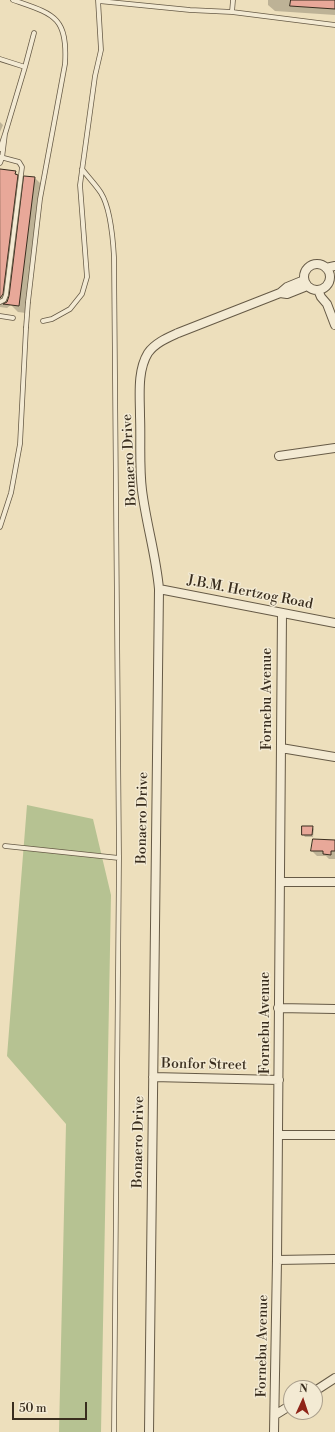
<!DOCTYPE html>
<html>
<head>
<meta charset="utf-8">
<style>
	body { margin:0 }
	#map { position:relative; width:335px; height:1432px; overflow:hidden; background:#eddfbc; font-family:"Libre Bodoni",serif }
	canvas { display:block }
	.north { position:absolute; left:283px; top:1380px; width:40px; height:40px; box-sizing:border-box; background:#f3ead3; border:1px solid #a99e8b; border-radius:50%; rotate:3deg; font-size:11px; font-weight:700; line-height:16px; text-align:center; color:#392d1e }
	.north::after { content:''; display:block; margin:auto; width:14px; height:18px; background:#8f2418; clip-path:polygon(50% 0,100% 100%,50% 72%,0 100%) }
	.scale { position:absolute; left:12px; top:1402px; width:75px; height:18px; box-sizing:border-box; border:2px solid #392d1e; border-top:0; padding-left:5px; font-size:12px; line-height:14px; white-space:nowrap; color:#392d1e; -webkit-text-stroke:3px #f3ead3; paint-order:stroke }
</style>
</head>
<body>
<div id="map">
<canvas width="335" height="1432"></canvas>
<div class="north">N</div>
<div class="scale">50 m</div>
</div>
<script>
const ctx = document.querySelector('canvas').getContext('2d');
ctx.lineJoin = 'round';
function fillPath(path, color) { ctx.fillStyle = color; ctx.fill(path, 'evenodd'); }
function strokePath(path, color, width, dash) { ctx.strokeStyle = color; ctx.lineWidth = width; ctx.lineCap = dash ? 'butt' : 'round'; ctx.setLineDash(dash || []); ctx.stroke(path); }
function label(font, color, halo, rows, align = 'center') {
  ctx.font = font + ' "Libre Bodoni",serif'; ctx.lineWidth = 3; ctx.setLineDash([]); ctx.textBaseline = 'middle'; ctx.strokeStyle = halo; ctx.fillStyle = color; for (const [text, x, y, turn = 0] of rows) {
    ctx.save(); ctx.translate(x, y); ctx.rotate((+turn || 0) * Math.PI / 180); ctx.textAlign = isNaN(turn) ? turn : align; if (halo) ctx.strokeText(text, 0, 0); ctx.fillText(text, 0, 0); ctx.restore();
  }
}
const green = new Path2D(`
	M27,805l66,14 18,76 -10,537h-42l7,-308 -59,-68z`);
const shadow = new Path2D(`
	M268,0h67v15l-60,-4 -7,-6z
	M0,122l3,3 -3,7z
	M15,172l10,9v-4l10,1 7,7 -16,128 -8,-1 -7,-7 -4,3 -7,-1v-131z
	M312,827l2,2 -1,8h-8l-2,-3z
	M335,841v18h-6l-3,-3h-9l-5,-5z`);
const building = new Path2D(`
	M291,0h44v9l-45,-3z
	M0,169l16,2 -1,3 3,1 -15,119 -3,4z
	M24,176l11,1 -16,129 -16,-2 4,-2 2,-6z
	M302,826h11l-1,9h-10z
	M313,839l22,1v11h-4v4l-8,-1v-3h-12z`);
const lane = new Path2D(`
	M13,0c40,14 55,16 52,64l-25,135 -12,103
	M99,1l91,9 42,2 103,13
	M232,12l1,-12
	M0,59l25,8 9,-34
	M5,134l20,-67
	M0,149l5,-15 -3,24 -2,5
	M0,157l19,5 3,5 -16,128 -2,5 -4,2
	M82,169c6,8 14,16 19,24 10,16 12,46 13,64l5,601 -5,574
	M0,316l13,2
	M43,321l9,-2 18,-10 12,-15 5,-17 -7,-92 15,-109 6,-26 -3,-50
	M0,527l11,-34 9,-49 6,-116
	M5,846l114,12`);
const street = new Path2D(`
	M304 277a13 13 0 1 1 26 0a13 13 0 1 1-26 0Z
	M326,268l9,-2
	M318,290l3,7 6,7 8,21
	M280,293l7,1 20,-8
	M279,456l56,-8
	M159,589l176,34
	M281,748l54,9
	M280,882h55
	M278,1008l57,1
	M153,1077l126,3
	M278,1135h57
	M277,1260l58,-1
	M315,1391l20,-13
	M275,1415l16,-10
	M149,1432l10,-843c-3,-34 -13,-66 -17,-99 -3,-24 -1,-50 -2,-74 0,-20 -3,-45 8,-63 7,-10 19,-15 30,-20l102,-40 7,-6 17,-7
	M274,1432l3,-172 5,-647`);
const laneBridge = new Path2D(`
	M26,328l2,-26`);
const streetNames = [
	["Bonaero Drive",130,460,-93],
	["J.B.M. Hertzog Road",250,593,11],
	["Fornebu Avenue",268,699,-90],
	["Bonaero Drive",143,818,-89],
	["Fornebu Avenue",266,1023,-90],
	["Bonfor Street",204,1065,1],
	["Bonaero Drive",139,1142,-89],
	["Fornebu Avenue",263,1346,-89]
];
fillPath(green, '#b6c292');
fillPath(shadow, '#0003');
fillPath(building, '#e8a899');
strokePath(building, '#392d1e', 1);
strokePath(lane, '#665a46', 5.5);
strokePath(street, '#665a46', 10);
strokePath(lane, '#f3ead3', 4);
strokePath(street, '#f3ead3', 8);
strokePath(laneBridge, '#665a46', 5.5, []);
strokePath(laneBridge, '#f3ead3', 4);
label('14px', '#392d1e', '#f3ead3', streetNames);
</script>
</body>
</html>
